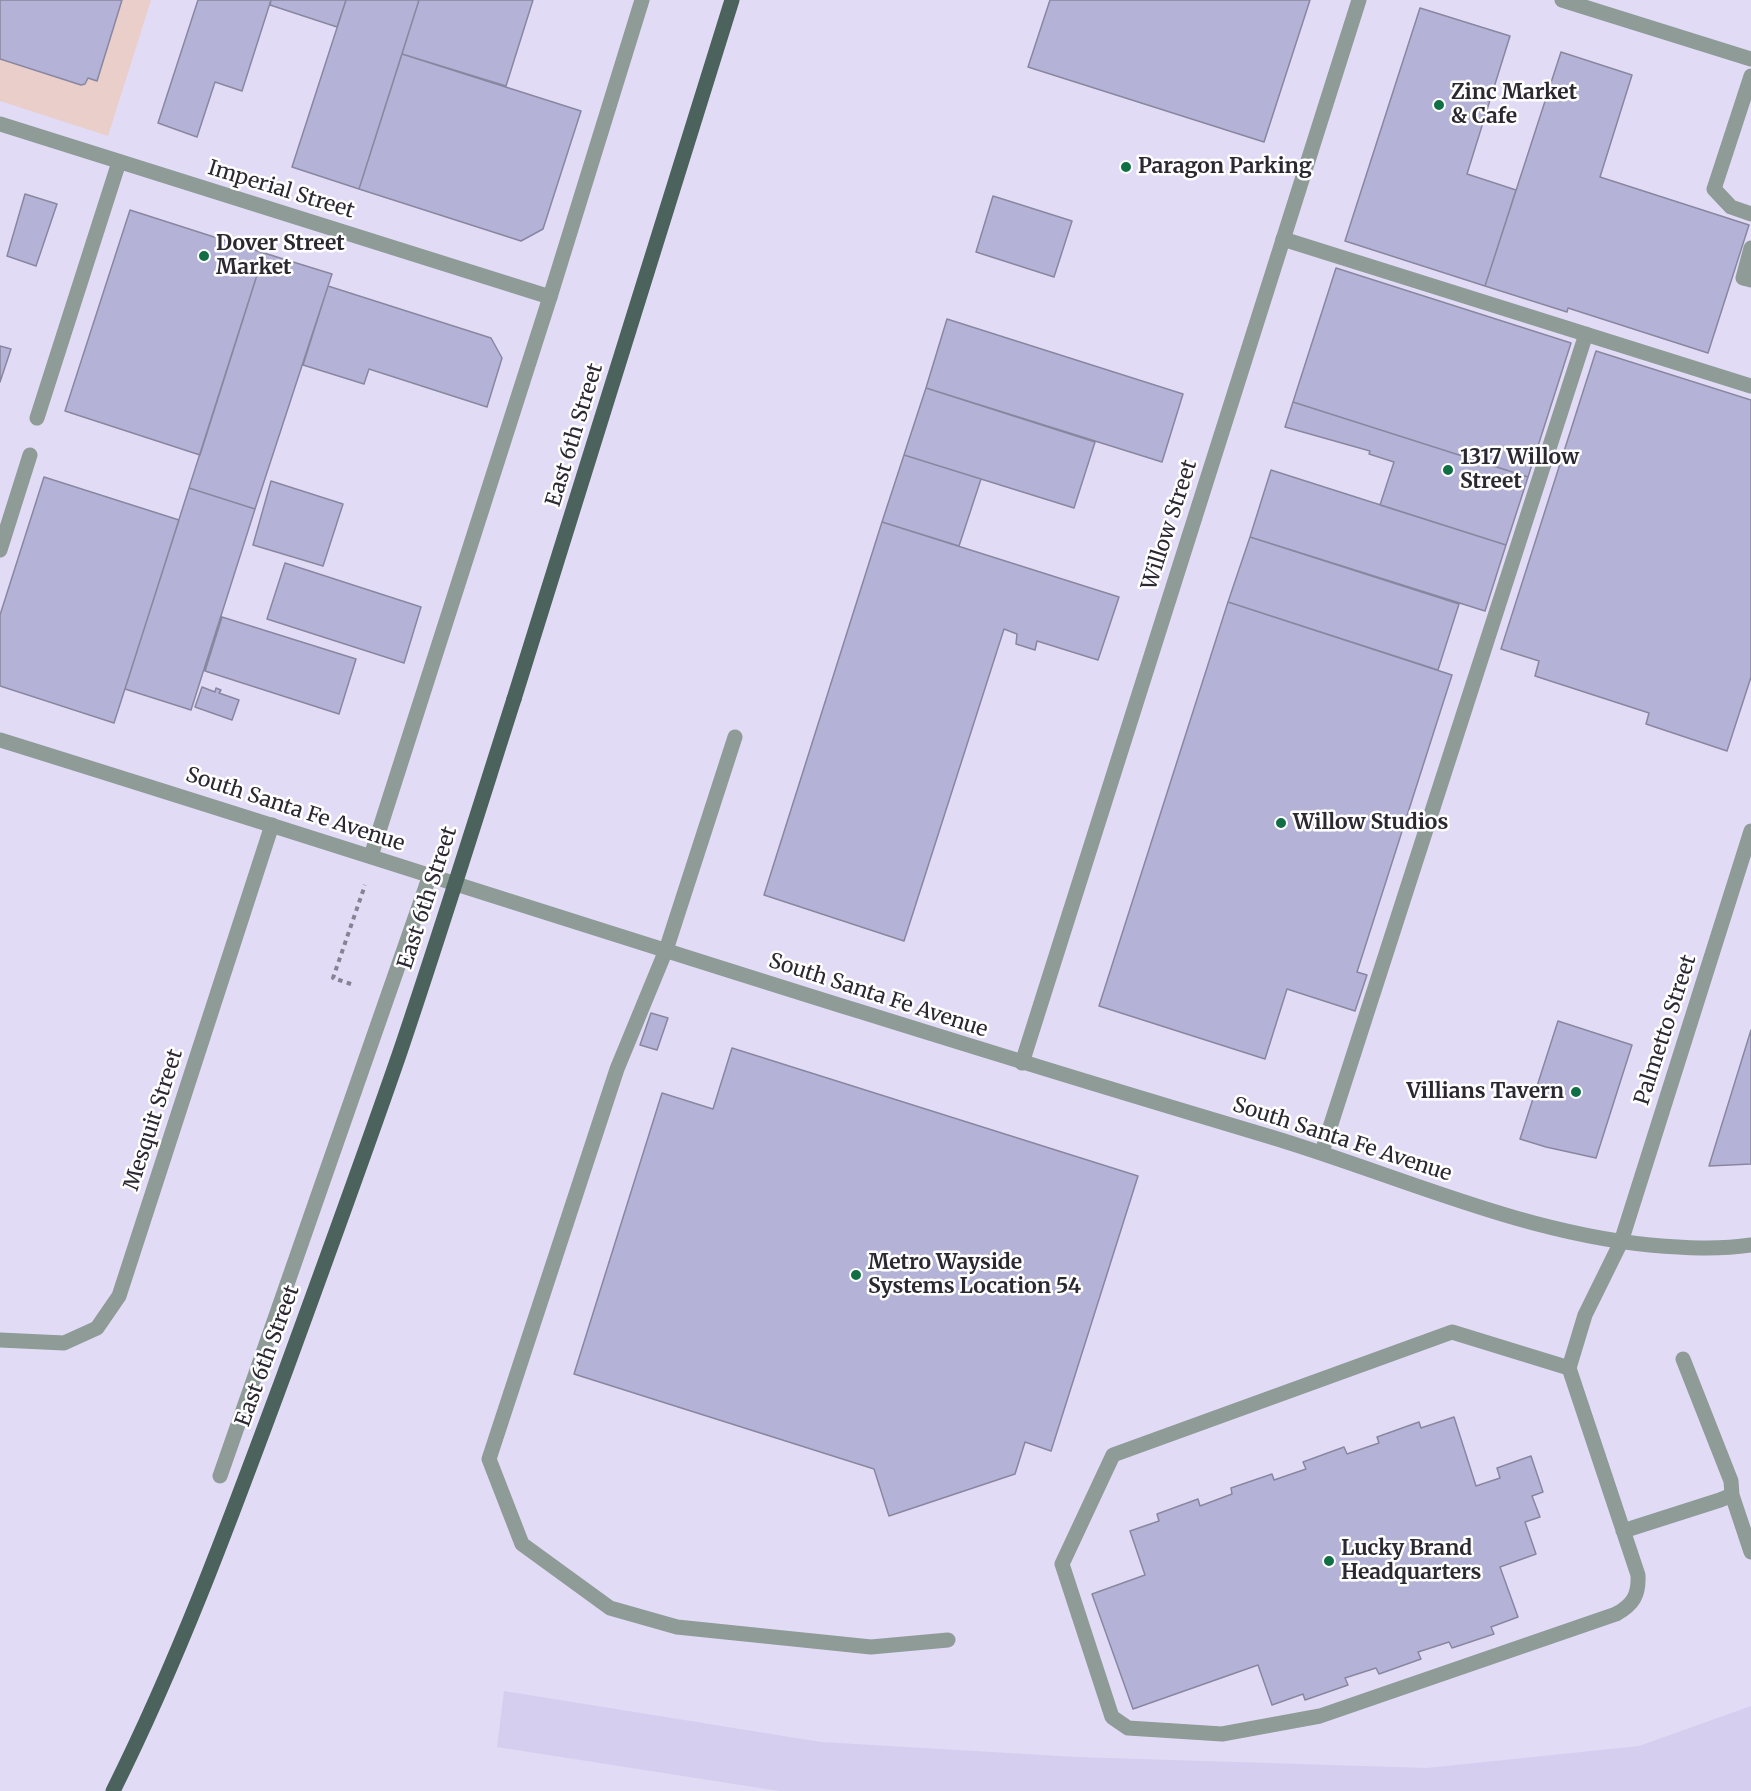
<!DOCTYPE html>
<html>
<head>
<meta charset="utf-8">
<style>
	body { margin:0 }
	canvas { display:block; background:#e1dbf5 }
</style>
</head>
<body>
<canvas width="1751" height="1791"></canvas>
<script>
const ctx = document.querySelector('canvas').getContext('2d');
ctx.lineJoin = 'round';
function fillPath(path, color) { ctx.fillStyle = color; ctx.fill(path, 'evenodd'); }
function strokePath(path, color, width, dash) { ctx.strokeStyle = color; ctx.lineWidth = width; ctx.lineCap = dash ? 'butt' : 'round'; ctx.setLineDash(dash || []); ctx.stroke(path); }
function label(font, color, halo, rows, align = 'center') {
  ctx.font = font + ' Merriweather,serif'; ctx.lineWidth = 5; ctx.setLineDash([]); ctx.textBaseline = 'middle'; ctx.strokeStyle = halo; ctx.fillStyle = color; for (const [text, x, y, turn = 0] of rows) {
    ctx.save(); ctx.translate(x, y); ctx.rotate((+turn || 0) * Math.PI / 180); ctx.textAlign = isNaN(turn) ? turn : align; if (halo) ctx.strokeText(text, 0, 0); ctx.fillText(text, 0, 0); ctx.restore();
  }
}
const commercial = new Path2D(`
	M0,0h151l-43,136 -108,-35z`);
const built = new Path2D(`
	M504,1691l317,51 256,15 350,11 212,-22 112,-40v85h-972l-282,-44z`);
const building = new Path2D(`
	M0,0h122l-25,81 -9,-3 -3,6 -4,1 -81,-26z
	M198,0h73l-29,91 -27,-9 -18,55 -39,-14z
	M271,0h75l-9,27 -67,-22z
	M346,0h73l-60,189 -67,-22z
	M419,0h114l-27,86 -104,-32z
	M1050,0h260l-46,142 -236,-75z
	M1420,8l90,28 -43,138 49,16 -31,96 -140,-45z
	M1561,52l71,23 -32,102 149,48 -41,128 -140,-45 -1,4 -82,-26z
	M402,54l179,57 -38,118 -22,12 -162,-52z
	M25,194l32,10 -21,62 -29,-10z
	M993,196l79,25 -18,56 -78,-25z
	M130,210l134,43 -64,202 -135,-44z
	M264,253l68,21 -77,235 -66,-21z
	M1336,268l235,75 -43,134 -235,-75z
	M328,286l163,52 11,20 -15,49 -118,-38 -5,15 -61,-19z
	M947,319l236,75 -21,68 -236,-74z
	M0,346l11,3 -11,33z
	M1596,351l155,49v277l-24,74 -81,-27 3,-11 -114,-37 4,-15 -38,-12z
	M926,388l169,54 -21,66 -170,-53z
	M1293,402l235,75 -22,68 -126,-40 14,-43 -25,-8 1,-3 -85,-24z
	M904,455l77,24 -22,67 -77,-24z
	M1271,470l235,75 -21,66 -235,-74z
	M44,477l135,43 -65,203 -114,-37v-71z
	M271,481l72,23 -20,62 -70,-21z
	M189,488l66,21 -64,201 -66,-21z
	M882,522l237,75 -21,63 -61,-19 -2,9 -19,-6 1,-10 -13,-5 -100,312 -140,-46z
	M1250,537l209,67 -21,66 -210,-68z
	M285,563l136,44 -17,56 -137,-44z
	M1228,602l224,73 -95,297 10,3 -12,36 -68,-22 -22,70 -166,-53z
	M222,617l134,42 -17,55 -134,-43z
	M202,687l13,5 1,-4 5,2 -2,3 20,7 -7,20 -37,-13z
	M651,1013l17,5 -11,32 -17,-5z
	M1558,1021l74,24 -36,113 -50,-11 -26,-8z
	M1751,1030v134l-42,2z
	M732,1048l406,128 -87,275 -26,-9 -10,32 -126,42 -15,-47 -300,-95 88,-281 51,16z
	M1454,1417l22,69 24,-8 -3,-10 34,-12 12,36 -11,4 8,21 -15,5 11,32 -36,13 18,50 -27,10 3,7 -42,14 -3,-6 -31,10 3,7 -42,15 -3,-6 -31,10 3,7 -43,15 -2,-6 -31,11 -14,-40 -125,44 -41,-115 53,-19 -15,-44 29,-10 -2,-7 41,-15 2,7 32,-12 -1,-6 41,-14 2,6 32,-11 -3,-7 41,-15 3,7 32,-11 -2,-6 42,-15 2,6z`);
const path = new Path2D(`
	M351,984l-18,-6 32,-93`);
const service = new Path2D(`
	M1751,76l-37,113 17,18 20,7
	M1283,239l468,147
	M1751,248l-8,30 8,2
	M37,418l82,-256
	M0,550l30,-95
	M735,737l-69,213 -49,119 -128,390 33,85 88,64 67,19 194,20 77,-7
	M371,856l179,-559 92,-297
	M1322,1152l264,-818
	M1569,1368l-117,-36 -339,123 -51,109 50,153 16,11 94,6 98,-18 296,-102c17,-9 23,-19 22,-39l-69,-207 16,-53 36,-73
	M220,1476l210,-601
	M1732,1495l19,57
	M1623,1531l97,-31 12,-5 -1,-14 -48,-122`);
const minor = new Path2D(`
	M0,124l550,173
	M1022,1063l337,-1063
	M1621,1242l130,-411
	M0,1340l64,3 33,-15 22,-32 153,-471`);
const tertiary = new Path2D(`
	M1562,0l189,59
	M0,740c424,132 846,271 1271,397 126,38 248,95 379,108 34,3 68,5 101,0`);
const primary = new Path2D(`
	M514,699l218,-699`);
const primaryBridge = new Path2D(`
	M113,1791c67,-134 119,-276 171,-416 39,-107 78,-213 115,-320 40,-118 77,-237 115,-356`);
const markers = [
	[1439,105,6,"#106f44"],
	[1126,167,6,"#106f44"],
	[204,256,6,"#106f44"],
	[1448,470,6,"#106f44"],
	[1281,823,6,"#106f44"],
	[1576,1092,6,"#106f44"],
	[856,1275,6,"#106f44"],
	[1329,1561,6,"#106f44"]
];
const poiNames = [
	["Zinc Market",1451,93],
	["& Cafe",1451,117],
	["Paragon Parking",1138,167],
	["Dover Street",216,244],
	["Market",216,268],
	["1317 Willow",1460,458],
	["Street",1460,482],
	["Willow Studios",1293,823],
	["Villians Tavern",1564,1092,"right"],
	["Metro Wayside",868,1263],
	["Systems Location 54",868,1287],
	["Lucky Brand",1341,1549],
	["Headquarters",1341,1573]
];
const streetNames = [
	["Imperial Street",281,190,17],
	["East 6th Street",575,435,-73],
	["Willow Street",1170,525,-72],
	["South Santa Fe Avenue",295,810,18],
	["East 6th Street",428,898,-72],
	["South Santa Fe Avenue",878,996,18],
	["Palmetto Street",1666,1030,-72],
	["Mesquit Street",154,1120,-72],
	["South Santa Fe Avenue",1342,1140,18],
	["East 6th Street",268,1356,-70]
];
fillPath(commercial, '#e9ceca');
fillPath(built, '#d6ceef');
fillPath(building, '#b4b2d7');
strokePath(building, '#8987a0', 1.5);
strokePath(path, '#868294', 4, [4.5, 4.5]);
strokePath(service, '#8e9b97', 15);
strokePath(minor, '#8e9b97', 15);
strokePath(tertiary, '#8e9b97', 15);
strokePath(primary, '#4b635c', 15);
strokePath(primaryBridge, '#4b635c', 15);
for (const [x, y, r, color] of markers) { const dot = new Path2D(); dot.arc(x, y, r, 0, 2 * Math.PI); ctx.fillStyle = color; ctx.fill(dot); strokePath(dot, '#fff', 2); }
label('bold 21px', '#2b2832', '#fff', poiNames, 'left');
label('21px', '#2b2832', '#fff', streetNames);
</script>
</body>
</html>
